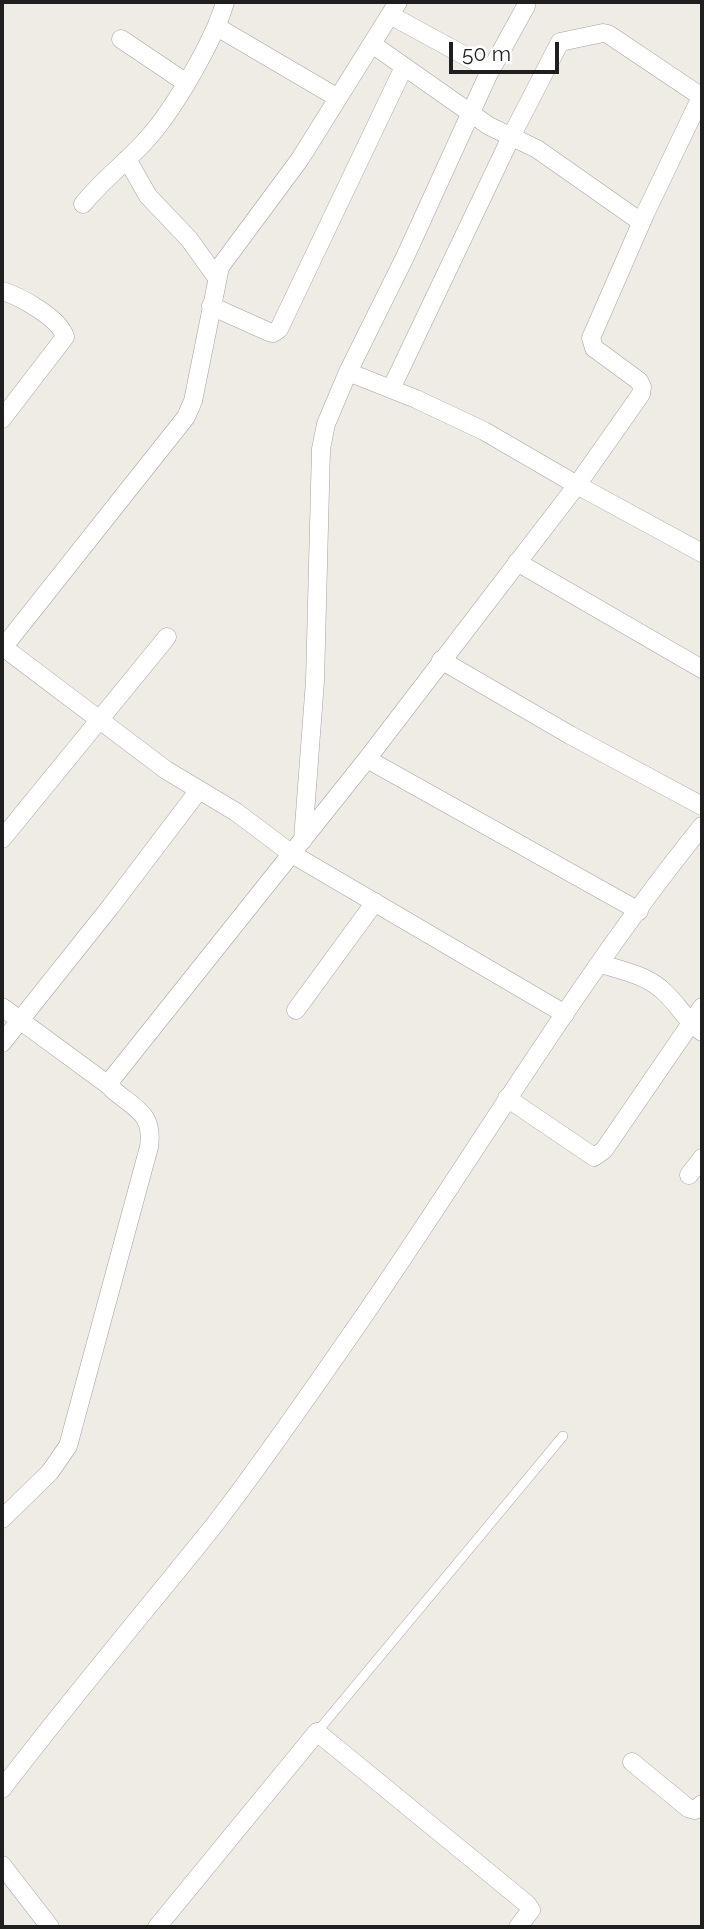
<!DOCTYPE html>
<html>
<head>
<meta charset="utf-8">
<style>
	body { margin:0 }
	#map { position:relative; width:704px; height:1929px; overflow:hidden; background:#efebe5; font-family:Raleway,sans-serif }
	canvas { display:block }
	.frame { position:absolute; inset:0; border:4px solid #1f1f1f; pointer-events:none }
	.scale { position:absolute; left:449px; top:42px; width:110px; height:32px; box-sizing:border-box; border:4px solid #1f1f1f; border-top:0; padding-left:9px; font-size:21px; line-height:24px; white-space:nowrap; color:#1f1f1f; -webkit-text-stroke:5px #fff; paint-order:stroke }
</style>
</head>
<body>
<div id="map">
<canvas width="704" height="1929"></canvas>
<div class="frame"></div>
<div class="scale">50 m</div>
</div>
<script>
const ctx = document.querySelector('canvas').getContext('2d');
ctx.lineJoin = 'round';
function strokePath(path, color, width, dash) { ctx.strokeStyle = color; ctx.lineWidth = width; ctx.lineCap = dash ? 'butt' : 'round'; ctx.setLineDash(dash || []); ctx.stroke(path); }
const service = new Path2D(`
	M317,1732l246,-296`);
const minor = new Path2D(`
	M390,15l101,55
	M217,27l121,71
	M121,39l64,43
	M372,44l117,82 48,23 104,73
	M127,159l21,37 41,43 28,39
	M83,204c20,-25 44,-42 65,-66 26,-29 67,-99 77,-136
	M2,291c17,5 58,27 63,46l-63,82
	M211,306l58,26 4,1 6,-4 125,-262
	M348,372l68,27 68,32 93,54 125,68
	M391,389l120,-252 49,-95 43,-9 5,1 94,63
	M517,562l185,107
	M3,647l163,123 70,42 56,42 273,160
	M2,649l184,-232 7,-16 27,-134 80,-108 98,-157
	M441,660l129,75 132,71
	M367,759l272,152
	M2,839l165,-202
	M303,840l12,-159 6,-232 5,-25 22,-52 57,-115 83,-182 38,-69
	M601,964c20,6 44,11 60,25 16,13 24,31 41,43
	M2,1007l109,80
	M296,1010l79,-108
	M2,1043l109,-137 88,-116
	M507,1098l87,59 10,-7 98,-143
	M689,1175l13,-17
	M2,1519l48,-47 18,-26 81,-299c5,-34 -14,-38 -37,-58l-1,-9 256,-321 210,-274 64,-91 1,-7 -3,-6 -45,-33 -3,-10 55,-126 56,-117
	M632,1762l56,46 7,2 7,-6
	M2,1789c68,-89 140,-174 210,-261 49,-63 94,-129 140,-195 117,-168 221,-347 350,-507
	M2,1865l48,62
	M157,1927l160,-195 210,172 4,6 -13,17`);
strokePath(service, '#a3a3a3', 10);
strokePath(minor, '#a3a3a3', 19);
strokePath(service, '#fff', 9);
strokePath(minor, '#fff', 18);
</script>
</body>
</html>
